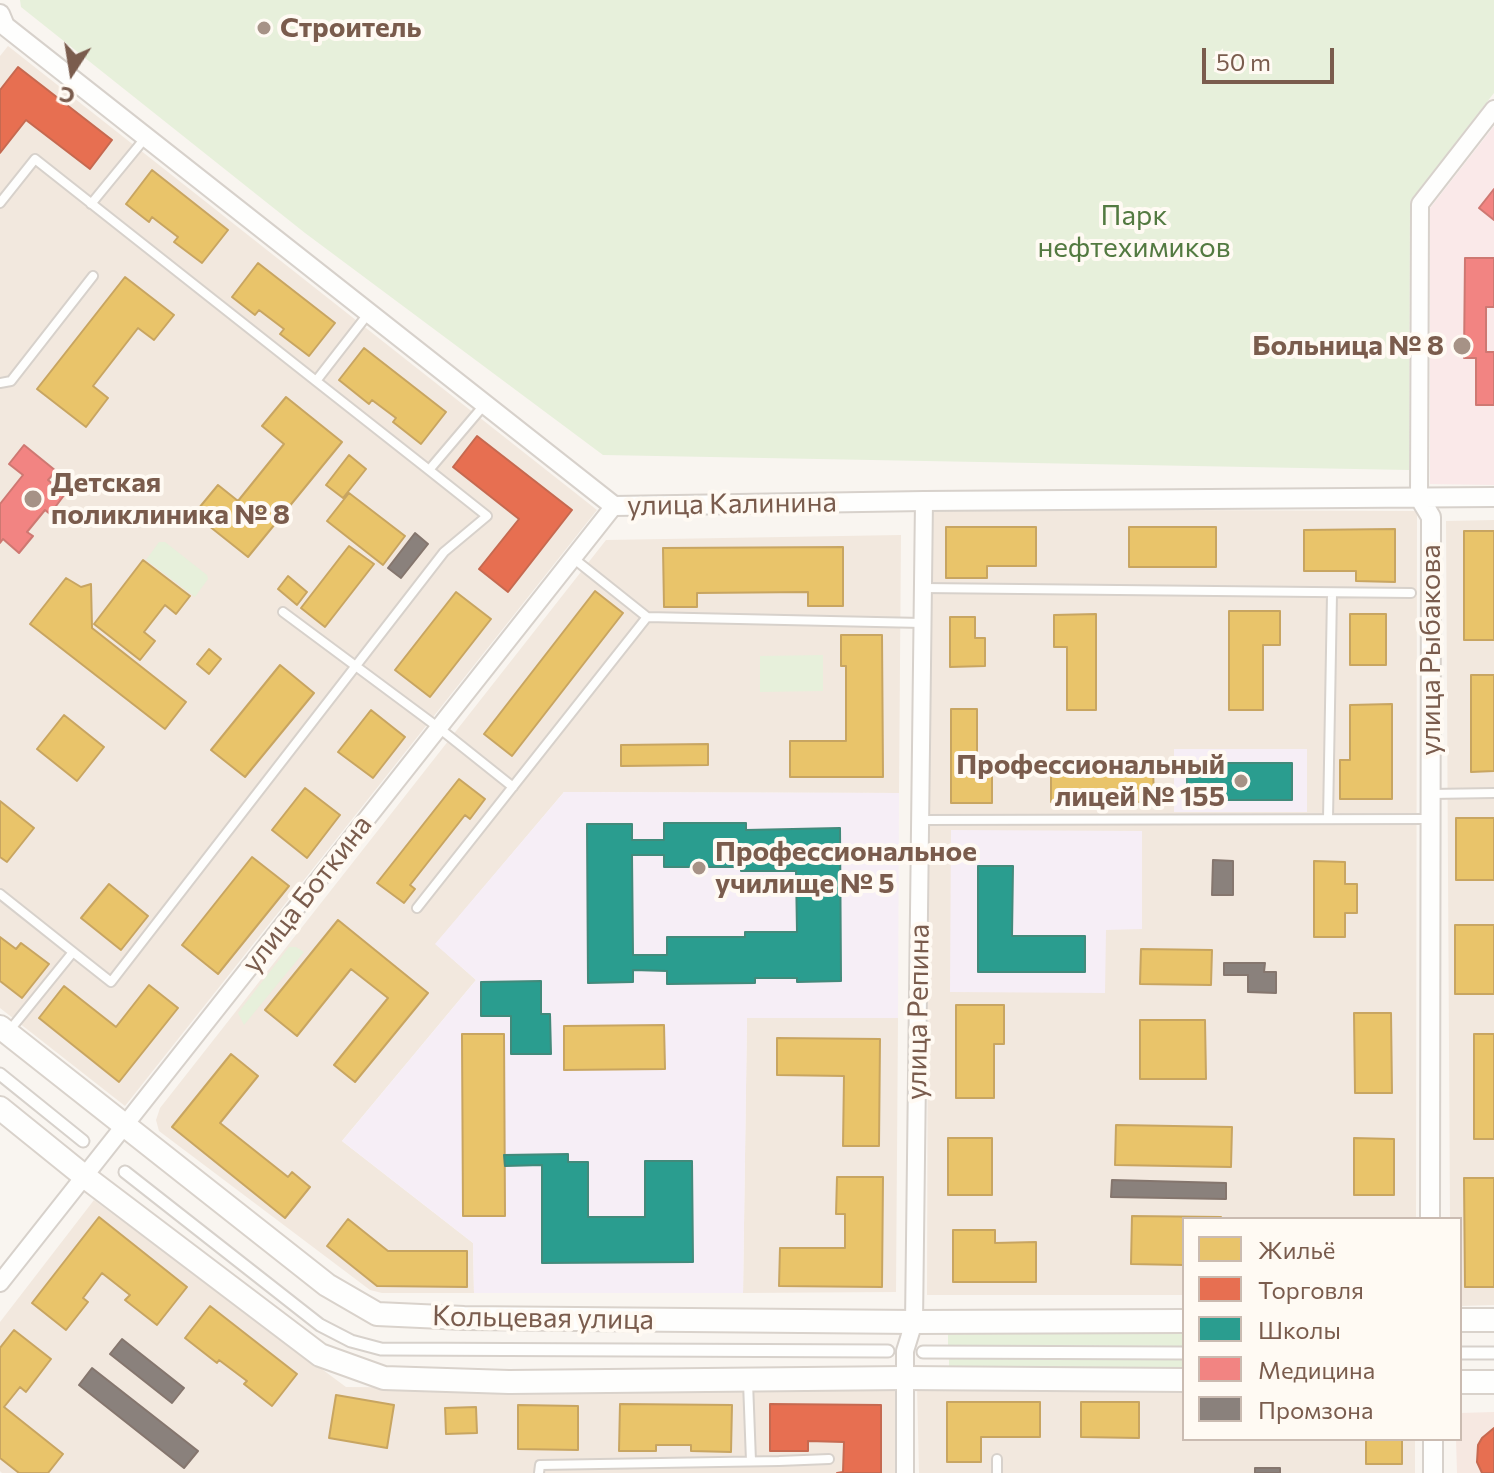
<!DOCTYPE html>
<html>
<head>
<meta charset="utf-8">
<style>
	body { margin:0 }
	#map { position:relative; width:1494px; height:1473px; overflow:hidden; background:#f9f5f0; font-family:Commissioner,sans-serif }
	canvas { display:block }
	.legend { position:absolute; left:1182px; top:1217px; width:280px; height:224px; box-sizing:border-box; background:#fffaf3; border:2px solid #cabbb1; margin:0; padding:10px 14px; list-style:none; font-size:24px; color:#7a5c4d }
	.legend li { display:flex; align-items:center; gap:16px; height:40px }
	.legend b { width:40px; border:2px solid #cabbb1 }
	.north { position:absolute; left:32px; top:32px; width:80px; height:80px; -webkit-text-stroke:6px #fffaf3; paint-order:stroke; rotate:192deg; font-size:22px; font-weight:700; line-height:32px; text-align:center; color:#7a5c4d }
	.north::after { content:''; display:block; margin:auto; width:28px; height:36px; background:#7a5c4d; clip-path:polygon(50% 0,100% 100%,50% 72%,0 100%) }
	.scale { position:absolute; left:1202px; top:48px; width:132px; height:36px; box-sizing:border-box; border:4px solid #7a5c4d; border-top:0; padding-left:10px; font-size:24px; line-height:28px; white-space:nowrap; color:#7a5c4d; -webkit-text-stroke:6px #fffaf3; paint-order:stroke }
</style>
</head>
<body>
<div id="map">
<canvas width="1494" height="1473"></canvas>
<ul class="legend">
<li><b style="height:22px;background:#e9c46a"></b>Жильё</li>
<li><b style="height:22px;background:#e76f51"></b>Торговля</li>
<li><b style="height:22px;background:#2a9d8f"></b>Школы</li>
<li><b style="height:22px;background:#f28482"></b>Медицина</li>
<li><b style="height:22px;background:#8a817c"></b>Промзона</li>
</ul>
<div class="north">С</div>
<div class="scale">50 m</div>
</div>
<script>
const ctx = document.querySelector('canvas').getContext('2d');
ctx.lineJoin = 'round';
function fillPath(path, color) { ctx.fillStyle = color; ctx.fill(path, 'evenodd'); }
function strokePath(path, color, width, dash) { ctx.strokeStyle = color; ctx.lineWidth = width; ctx.lineCap = dash ? 'butt' : 'round'; ctx.setLineDash(dash || []); ctx.stroke(path); }
function label(font, color, halo, rows, align = 'center') {
  ctx.font = font + ' Commissioner,sans-serif'; ctx.lineWidth = 8; ctx.setLineDash([]); ctx.textBaseline = 'middle'; ctx.strokeStyle = halo; ctx.fillStyle = color; for (const [text, x, y, turn = 0] of rows) {
    ctx.save(); ctx.translate(x, y); ctx.rotate((+turn || 0) * Math.PI / 180); ctx.textAlign = isNaN(turn) ? turn : align; if (halo) ctx.strokeText(text, 0, 0); ctx.fillText(text, 0, 0); ctx.restore();
  }
}
const residential = new Path2D(`
	M8,46l589,464 -472,596 -125,-98v-952z
	M929,509l488,2 -1,708h-232v76h-257z
	M1494,520v785l-34,1v-87h-10l-4,-698z
	M901,535l-2,258 -335,-1 -128,152 40,36 -134,161 131,102 1,50h-92l-12,-3 -211,-159 -3,-11 4,-12 446,-568z
	M747,1017l151,1 -2,274 -153,1z
	M94,1200l252,187 549,4 1,82h-894l-2,-2v-149z
	M917,1387l267,2v50h231v34h-496z`);
const commercial = new Path2D(`
	M1494,1412v61h-37l-1,-34h4v-26z`);
const education = new Path2D(`
	M1174,749h133v63h-133z
	M564,792l335,1 -1,225h-151l-4,275h-269l-1,-50 -131,-102 134,-161 -41,-36z
	M951,830l191,1v98l-36,1 -1,63 -155,-1z`);
const medical = new Path2D(`
	M1494,126v359l-64,-1v-276z`);
const green = new Path2D(`
	M20,0h1474v93l-84,108 -1,269 -806,-15 -298,-222 -284,-226z
	M159,542h6l42,33 1,4 -13,18 -49,-37z
	M823,655v36l-63,1v-36z
	M289,947h7l8,5 -60,73 -6,-12z
	M948,1333l236,1v12l-236,-1z
	M949,1356l235,1v12h-235z`);
const homes = new Path2D(`
	M152,170l76,60 -26,33 -28,-21 4,-5 -26,-20 -3,5 -23,-18z
	M258,263l77,60 -26,33 -29,-22 4,-5 -25,-19 -4,5 -23,-18z
	M125,277l49,38 -20,25 -16,-12 -45,58 15,12 -22,29 -49,-38z
	M364,348l82,64 -25,32 -28,-22 3,-4 -24,-18 -3,4 -30,-24z
	M286,397l56,45 -94,115 -54,-43 24,-29 20,16 46,-57 -22,-18z
	M349,455l17,14 -23,29 -17,-13z
	M349,493l56,43 -22,29 -56,-44z
	M946,527h90v39h-49v12h-41z
	M1129,527h87v40h-87z
	M1395,529v53l-39,-1v-10h-52v-41z
	M1464,531h30v109h-30z
	M349,546l25,18 -49,63 -24,-19z
	M843,547v59h-35v-14l-111,1v14h-33l-1,-59z
	M143,560l47,36 -14,18 -11,-9 -21,27 11,9 -15,19 -46,-36z
	M288,576l19,16 -10,13 -19,-16z
	M66,578l15,9 10,-3 1,44 94,74 -21,27 -135,-105z
	M595,591l28,22 -111,143 -28,-22z
	M456,592l35,27 -61,78 -35,-27z
	M1229,611h51v34h-17v65h-34z
	M1096,614v96h-29v-63h-13v-32z
	M1350,614h36v51h-36z
	M950,617h25v21h10v28l-35,1z
	M841,635h41l1,142h-93v-36h56v-75h-5z
	M209,649l12,10 -12,15 -12,-10z
	M280,665l34,28 -69,84 -34,-27z
	M1471,675h23v96l-23,1z
	M1392,704v95h-52v-39h10v-55z
	M951,709h26v56l15,-1v39h-41z
	M371,710l34,27 -32,41 -35,-26z
	M64,715l40,32 -27,34 -40,-32z
	M708,744v21l-87,1v-21z
	M1051,765h102l1,37h-103z
	M459,779l26,20 -15,20 -5,-4 -55,70 5,4 -11,14 -27,-20z
	M305,788l35,27 -33,43 -35,-28z
	M0,801l34,27 -27,34 -7,-5z
	M1456,818h38v62h-38z
	M252,857l37,29 -71,88 -36,-29z
	M1314,861l31,1v22h12v29h-12v24h-31z
	M109,884l39,32 -27,34 -40,-32z
	M338,920l90,73 -73,89 -21,-17 54,-67 -37,-29 -54,67 -32,-26z
	M1455,925h39v69h-39z
	M0,937l16,12 5,-6 28,21 -27,34 -22,-17z
	M1141,949l71,1 -1,35 -71,-1z
	M149,985l29,23 -59,74 -80,-64 25,-32 52,41z
	M956,1005h48v39h-10v54h-38z
	M1354,1013h37l1,80h-37z
	M1140,1020h65l1,59h-66z
	M664,1025l1,44 -101,1v-44z
	M462,1034h42l1,182h-42z
	M1474,1034h20v105h-20z
	M777,1038l103,1 -1,107h-36l1,-70 -67,-1z
	M231,1054l27,22 -38,47 68,54 4,-5 18,15 -25,31 -113,-91z
	M1116,1125l116,2 -1,40 -116,-2z
	M948,1138h44v57h-44z
	M1354,1138l40,1v56h-40z
	M837,1177h46l-1,110 -103,-1 1,-38h65v-34h-9z
	M1464,1178h30v109h-29z
	M1132,1216l89,1v2h-37v46l-53,-1z
	M99,1217l88,70 -30,38 -32,-25 5,-5 -28,-22 -19,25 5,4 -22,28 -34,-27z
	M348,1219l40,32h79v36l-90,-1 -50,-40z
	M953,1230h42v13l41,-1v40h-83z
	M210,1306l87,68 -25,32 -28,-22 3,-3 -28,-21 -2,3 -32,-25z
	M14,1330l37,29 -25,33 -6,-5 -16,20 59,47 -15,19h-29l-19,-15v-110z
	M336,1395l58,10 -7,43 -58,-10z
	M947,1402h93v35h-59v25h-34z
	M1081,1402h58v36l-58,-1z
	M620,1404l112,1 -1,47 -40,-1v-6h-35v6h-37z
	M518,1405l60,1v44l-60,-1z
	M476,1407l1,26 -31,1 -1,-26z
	M1366,1439h36v25h-36z`);
const shops = new Path2D(`
	M18,67l94,73 -22,29 -64,-49 -26,33v-63z
	M477,436l95,74 -64,82 -29,-23 40,-50 -66,-52z
	M770,1404l111,1v68h-44l6,-1 1,-30 -36,-1v10h-38z
	M1494,1428v45h-12l-5,-11 1,-17 4,-7z`);
const schools = new Path2D(`
	M1187,763h105v37h-105z
	M664,823h82v7l94,-2 1,153 -44,1v-4h-42v5l-88,1v-13l-34,-1v12l-45,1 -1,-159h45v16h32zM632,855h32v12h77v4h55l1,61h-52v5h-78v18h-34z
	M978,866h35l-1,70h73v36h-107z
	M541,981v33h9l1,40h-40v-38h-30v-34z
	M568,1154v8h20v55h57v-56h47l1,101 -151,1v-98l-37,1 -1,-11z`);
const health = new Path2D(`
	M1494,189v31l-15,-12z
	M1465,258h29v49h-8v45h8v53h-18v-47h-12z
	M24,445l32,26 -8,9 17,14 -15,20 -5,-4 -18,22 6,4 -14,17 -16,-14 -3,4v-39l23,-29 -14,-11z`);
const industry = new Path2D(`
	M415,533l13,11 -27,34 -13,-10z
	M1213,860l20,1v34h-21z
	M1224,963h41l-1,9h12v21l-28,-1v-17h-24z
	M1112,1180l114,3v16l-115,-2z
	M122,1339l62,49 -12,15 -62,-49z
	M92,1368l106,83 -14,17 -105,-83z
	M1255,1468h25v5h-25z`);
const service = new Path2D(`
	M0,203l35,-44 281,222 52,-67
	M91,204l55,-67
	M316,381l113,89 56,-66
	M0,383l11,-2 82,-105
	M923,588l488,5
	M283,612l156,116 74,59
	M647,617l275,6
	M1431,794l63,-1
	M1328,819l4,-225
	M920,820l510,-1
	M0,894l73,58
	M417,908l230,-291 -74,-59
	M9,1031l64,-79 38,30 333,-430 43,-36 -58,-46
	M748,1382l3,79
	M539,1473l1,-8 239,-4 50,-2
	M997,1473v-14`);
const pedestrian = new Path2D(`
	M0,1074l83,67
	M125,1172l195,153 31,16 30,8 507,2
	M923,1352l261,1
	M1460,1353h34`);
const minor = new Path2D(`
	M1419,497l1,-293 74,-95
	M0,1283l614,-777
	M905,1473v-122l9,-29 10,-821`);
const tertiary = new Path2D(`
	M0,14l5,12 609,480 310,-5 570,-4
	M1419,497l12,20 -1,702
	M1433,1439v34`);
const secondary = new Path2D(`
	M0,1027l327,258 50,29 87,4 450,4 270,-1
	M0,1108l84,68 236,179 64,23 125,4 395,-4 280,2
	M1460,1320h34
	M1460,1382h34`);
const markers = [
	[264,28,8,"#a69286"],
	[1462,346,10,"#a69286"],
	[33,499,10,"#a69286"],
	[1241,781,8,"#a69286"],
	[699,868,8,"#a69286"]
];
const poiNames = [
	["Строитель",280,28],
	["Больница № 8",1444,346,"right"],
	["Детская",51,483],
	["поликлиника № 8",51,515],
	["Профессиональный",1225,765,"right"],
	["лицей № 155",1225,797,"right"],
	["Профессиональное",715,852],
	["училище № 5",715,884]
];
const parkNames = [
	["Парк",1134,216],
	["нефтехимиков",1134,248]
];
const streetNames = [
	["улица Калинина",732,504,-1],
	["улица Рыбакова",1431,650,-90],
	["улица Боткина",307,894,-52],
	["улица Репина",918,1012,-89],
	["Кольцевая улица",543,1318,1]
];
fillPath(residential, '#f2e8de');
fillPath(commercial, '#f6e8e1');
fillPath(education, '#f6eef6');
fillPath(medical, '#fae9e9');
fillPath(green, '#e7f0db');
fillPath(homes, '#e9c46a');
strokePath(homes, '#c8a561', 2);
fillPath(shops, '#e76f51');
strokePath(shops, '#c66950', 2);
fillPath(schools, '#2a9d8f');
strokePath(schools, '#428a7b', 2);
fillPath(health, '#f28482');
strokePath(health, '#ce7872', 2);
fillPath(industry, '#8a817c');
strokePath(industry, '#85766e', 2);
strokePath(service, '#d7d1cb', 12);
strokePath(pedestrian, '#d7d1cb', 15);
strokePath(minor, '#d7d1cb', 20);
strokePath(tertiary, '#d7d1cb', 22);
strokePath(secondary, '#d9d2cb', 26);
strokePath(service, '#fefefd', 8);
strokePath(pedestrian, '#fefefd', 11);
strokePath(minor, '#fefefd', 16);
strokePath(tertiary, '#fefefd', 18);
strokePath(secondary, '#fefefd', 22);
for (const [x, y, r, color] of markers) { const dot = new Path2D(); dot.arc(x, y, r, 0, 2 * Math.PI); ctx.fillStyle = color; ctx.fill(dot); strokePath(dot, '#fffaf3', 3); }
label('bold 28px', '#7a5c4d', '#fffaf3', poiNames, 'left');
label('28px', '#537a41', '#fffaf3', parkNames);
label('28px', '#7a5c4d', '#fffaf3', streetNames);
</script>
</body>
</html>
